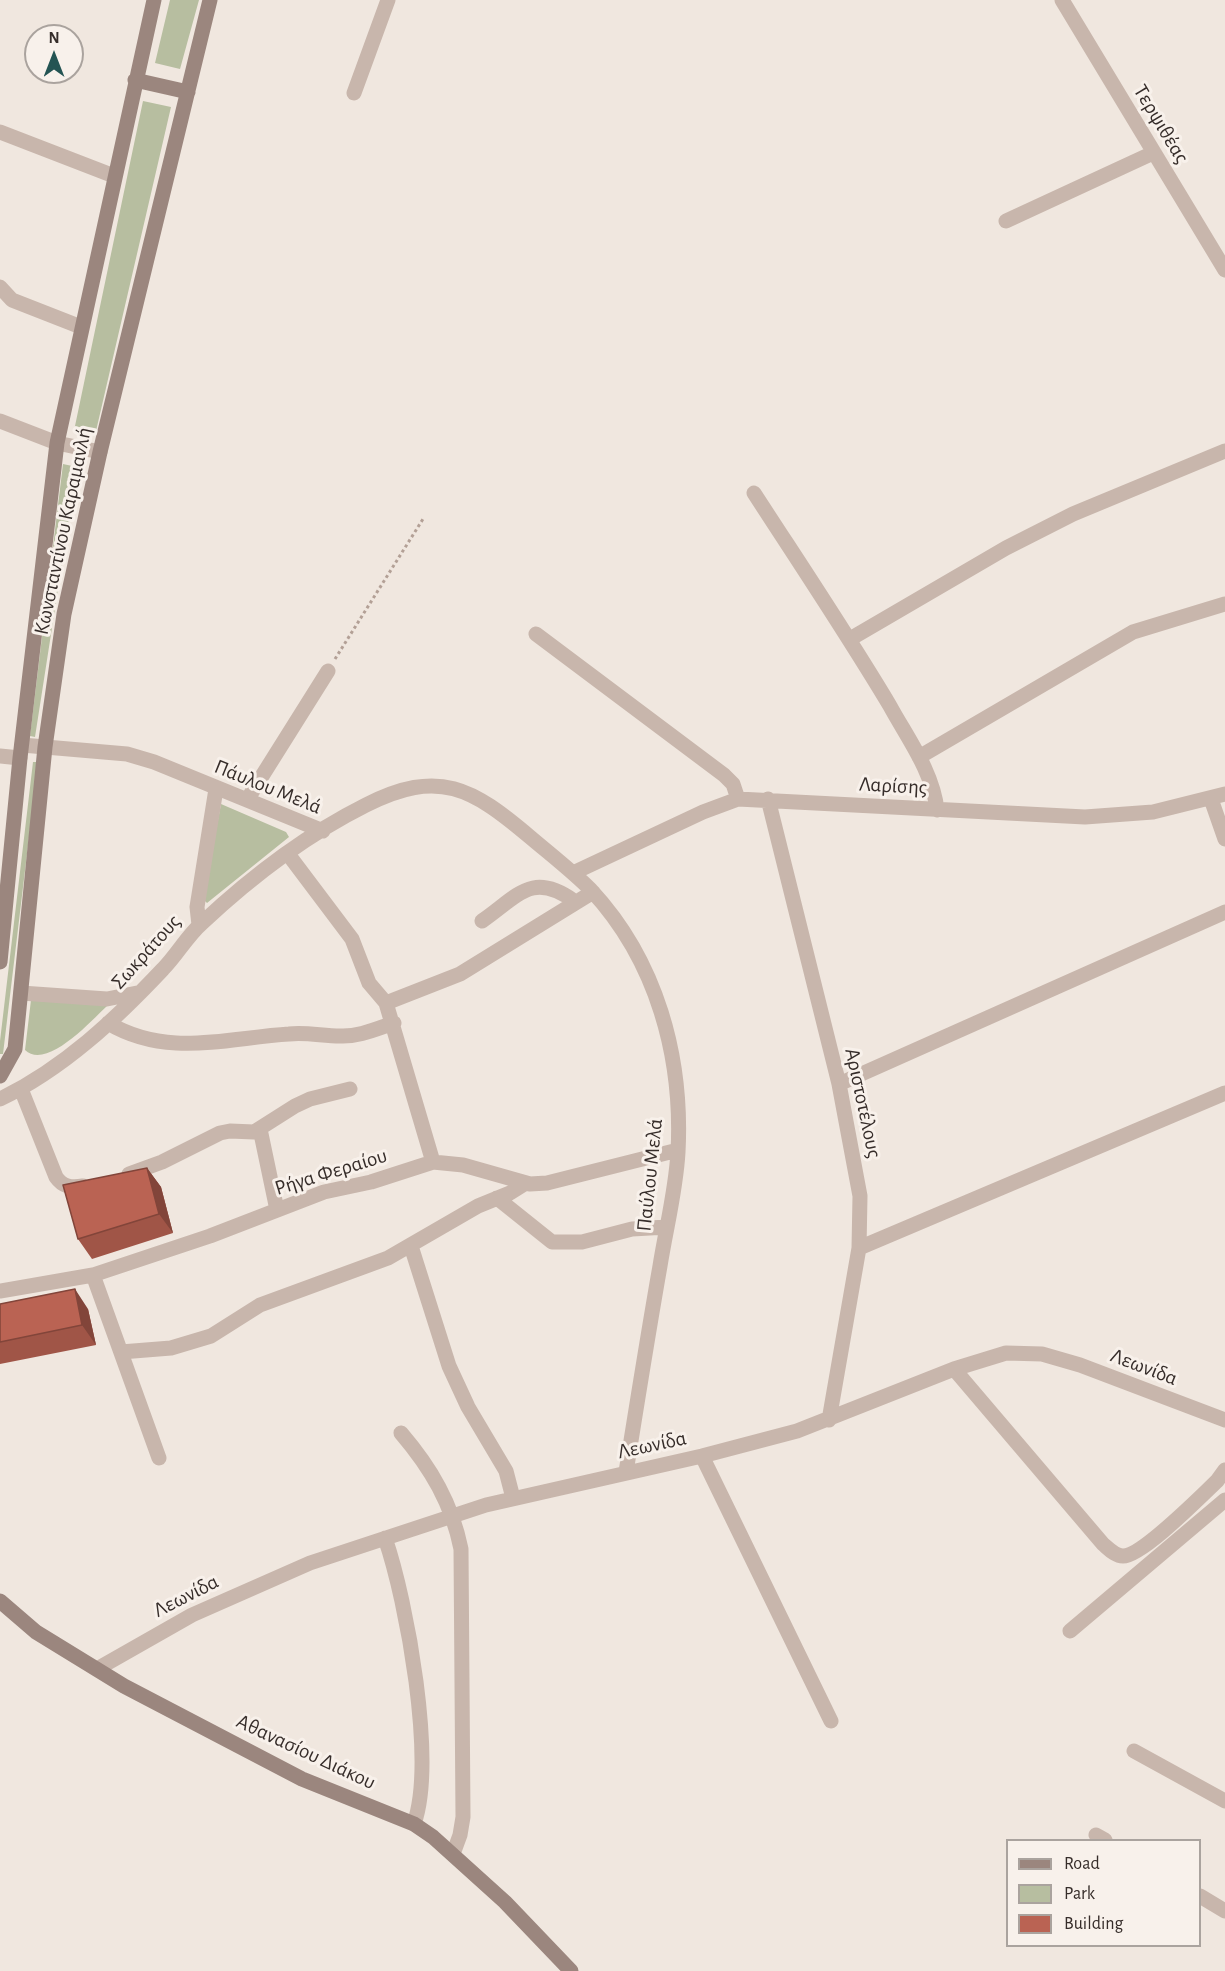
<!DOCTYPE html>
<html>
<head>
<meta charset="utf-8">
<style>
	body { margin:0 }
	#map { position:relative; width:1225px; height:1971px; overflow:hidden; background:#f0e7df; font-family:"Alegreya Sans",sans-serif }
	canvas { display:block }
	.legend { position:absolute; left:1006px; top:1839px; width:195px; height:108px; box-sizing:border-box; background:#f8f1eb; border:2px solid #aaa39e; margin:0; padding:8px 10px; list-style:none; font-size:18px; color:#362d2a }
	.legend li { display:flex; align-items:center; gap:12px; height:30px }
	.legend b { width:30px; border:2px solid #aaa39e }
	.north { position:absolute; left:24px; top:24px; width:60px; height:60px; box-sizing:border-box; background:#f8f1eb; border:2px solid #aaa39e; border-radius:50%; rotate:0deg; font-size:16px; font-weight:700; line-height:24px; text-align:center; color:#362d2a }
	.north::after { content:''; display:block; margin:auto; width:21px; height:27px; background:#245453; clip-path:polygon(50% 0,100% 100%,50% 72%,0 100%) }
</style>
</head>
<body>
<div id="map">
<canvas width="1225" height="1971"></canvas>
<ul class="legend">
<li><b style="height:8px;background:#9b867e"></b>Road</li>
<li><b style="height:16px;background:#b7bea0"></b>Park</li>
<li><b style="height:16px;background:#ba6353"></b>Building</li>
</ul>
<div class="north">N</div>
</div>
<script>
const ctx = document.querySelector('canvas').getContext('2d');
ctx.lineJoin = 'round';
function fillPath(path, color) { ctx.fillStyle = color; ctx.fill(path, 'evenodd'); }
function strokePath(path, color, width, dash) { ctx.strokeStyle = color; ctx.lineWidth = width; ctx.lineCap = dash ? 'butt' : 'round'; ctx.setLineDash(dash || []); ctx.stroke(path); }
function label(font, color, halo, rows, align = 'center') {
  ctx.font = font + ' "Alegreya Sans",sans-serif'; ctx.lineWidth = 6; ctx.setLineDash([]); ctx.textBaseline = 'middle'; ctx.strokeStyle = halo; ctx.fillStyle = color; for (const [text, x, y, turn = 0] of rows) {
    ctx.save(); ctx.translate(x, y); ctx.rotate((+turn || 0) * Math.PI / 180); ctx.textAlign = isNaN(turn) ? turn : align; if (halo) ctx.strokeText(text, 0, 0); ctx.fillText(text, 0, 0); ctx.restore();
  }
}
const green = new Path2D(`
	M170,0h29l-19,69 -25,-6z
	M143,101l28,6 -75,324 -21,-5z
	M63,464l14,3 -42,270 -5,-1z
	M33,762h5l-35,292h-3v-13z
	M221,804l65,28 3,5 -82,66 -4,-4z
	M31,1000l78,4c-16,15 -62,67 -84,46z`);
const path = new Path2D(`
	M335,659l88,-140`);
const street = new Path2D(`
	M1062,0l163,270
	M354,93l34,-93
	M0,132l114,44
	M1006,221l147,-68
	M0,287l12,13 69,27
	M0,421l57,22 43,9
	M754,493c46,71 93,141 136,213 18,33 43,66 47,104
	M536,634l188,141 9,9 5,15
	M850,639l156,-91 67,-34 152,-63
	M22,745l105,9 27,8 169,69
	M0,756l20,2
	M919,757l214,-125 92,-28
	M768,799l71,285 21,112 -1,52 -30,172
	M1211,799l14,40
	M247,800l81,-129
	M288,854l64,85 17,44 17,20 47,159
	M573,873l130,-61 35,-13 347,18 68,-5 72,-18
	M482,921c36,-25 50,-50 92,-20
	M199,925l-2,-18 19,-118
	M21,993l86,6 30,-6
	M386,1003l74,-29 133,-82
	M108,1023c59,35 118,15 181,11 17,-2 34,2 51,2 18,1 36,-7 54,-13
	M839,1084l386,-172
	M21,1089l35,88c7,10 15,11 27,9
	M0,1099c63,-30 116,-80 163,-130 14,-14 24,-33 39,-46 48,-45 106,-89 164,-118 73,-37 106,-17 164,32 20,17 42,34 61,53 66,71 92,167 87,262 -2,38 -12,76 -18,114 -12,68 -23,137 -34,206
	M260,1129l17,81
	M129,1174l33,-12 58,-29 10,-2 24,1 41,-26 15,-7 40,-10
	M497,1198l55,44h30l50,-13 35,-2
	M411,1246l38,120 19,41 38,64 7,27
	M859,1248l366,-155
	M93,1275l66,183
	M0,1291l93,-16 117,-39 114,-44 47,-10 62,-20 30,3 67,19 17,-1 131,-33
	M121,1352l50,-4 40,-12 49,-31 128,-47 90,-52 32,-13 16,-10
	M954,1369l149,175c5,4 12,12 20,12 19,0 77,-59 94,-75l8,-11
	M401,1433c30,35 51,71 60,116l2,268 -3,18 -7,19
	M702,1456l129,265
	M385,1538c22,64 51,223 29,286
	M1070,1631l155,-131
	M97,1669l95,-54 118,-52 176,-58 216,-49 95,-25 157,-62 52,-16 36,1 38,11 145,55
	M1134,1751l91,50
	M1096,1835l9,5
	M1200,1896l25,15`);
const secondary = new Path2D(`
	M135,80l53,12
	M0,962l20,-204 37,-315 97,-443
	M0,1076l15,-27 30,-302 19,-133 36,-162 110,-452
	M0,1601l36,31 88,54 178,93 112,45 19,13 72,65 66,69`);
const wall = new Path2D(`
	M147,1168l14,19 12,46 -81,26 -14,-20z
	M0,1304l88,5 8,36 -96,19z`);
const shadedWall = new Path2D(`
	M147,1168l14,19 12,46 -14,-19z
	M75,1289l13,20 8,36 -14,-20z`);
const building = new Path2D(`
	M147,1168l12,46 -81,25 -15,-54z
	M75,1289l7,36 -82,17v-38z`);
const streetNames = [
	["Τερψιθέας",1161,124,59],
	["Κωνσταντίνου Καραμανλή",63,531,-78],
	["Λαρίσης",893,786,3],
	["Πάυλου Μελά",268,787,22],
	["Σωκράτους",146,952,-48],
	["Αριστοτέλους",863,1103,78],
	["Ρήγα Φεραίου",331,1172,-17],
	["Παύλου Μελά",650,1175,-84],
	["Λεωνίδα",1144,1367,21],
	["Λεωνίδα",652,1445,-12],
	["Λεωνίδα",186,1596,-27],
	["Αθανασίου Διάκου",306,1752,25]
];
fillPath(green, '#b7bea0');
strokePath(path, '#b3a096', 3, [3, 3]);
strokePath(street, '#c8b6ac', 15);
strokePath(secondary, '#9b867e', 15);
fillPath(wall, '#a05547');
fillPath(shadedWall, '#82453a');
fillPath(building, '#ba6353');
strokePath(building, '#82453a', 1.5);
label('21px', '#362d2a', '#f8f1eb', streetNames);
</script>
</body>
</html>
